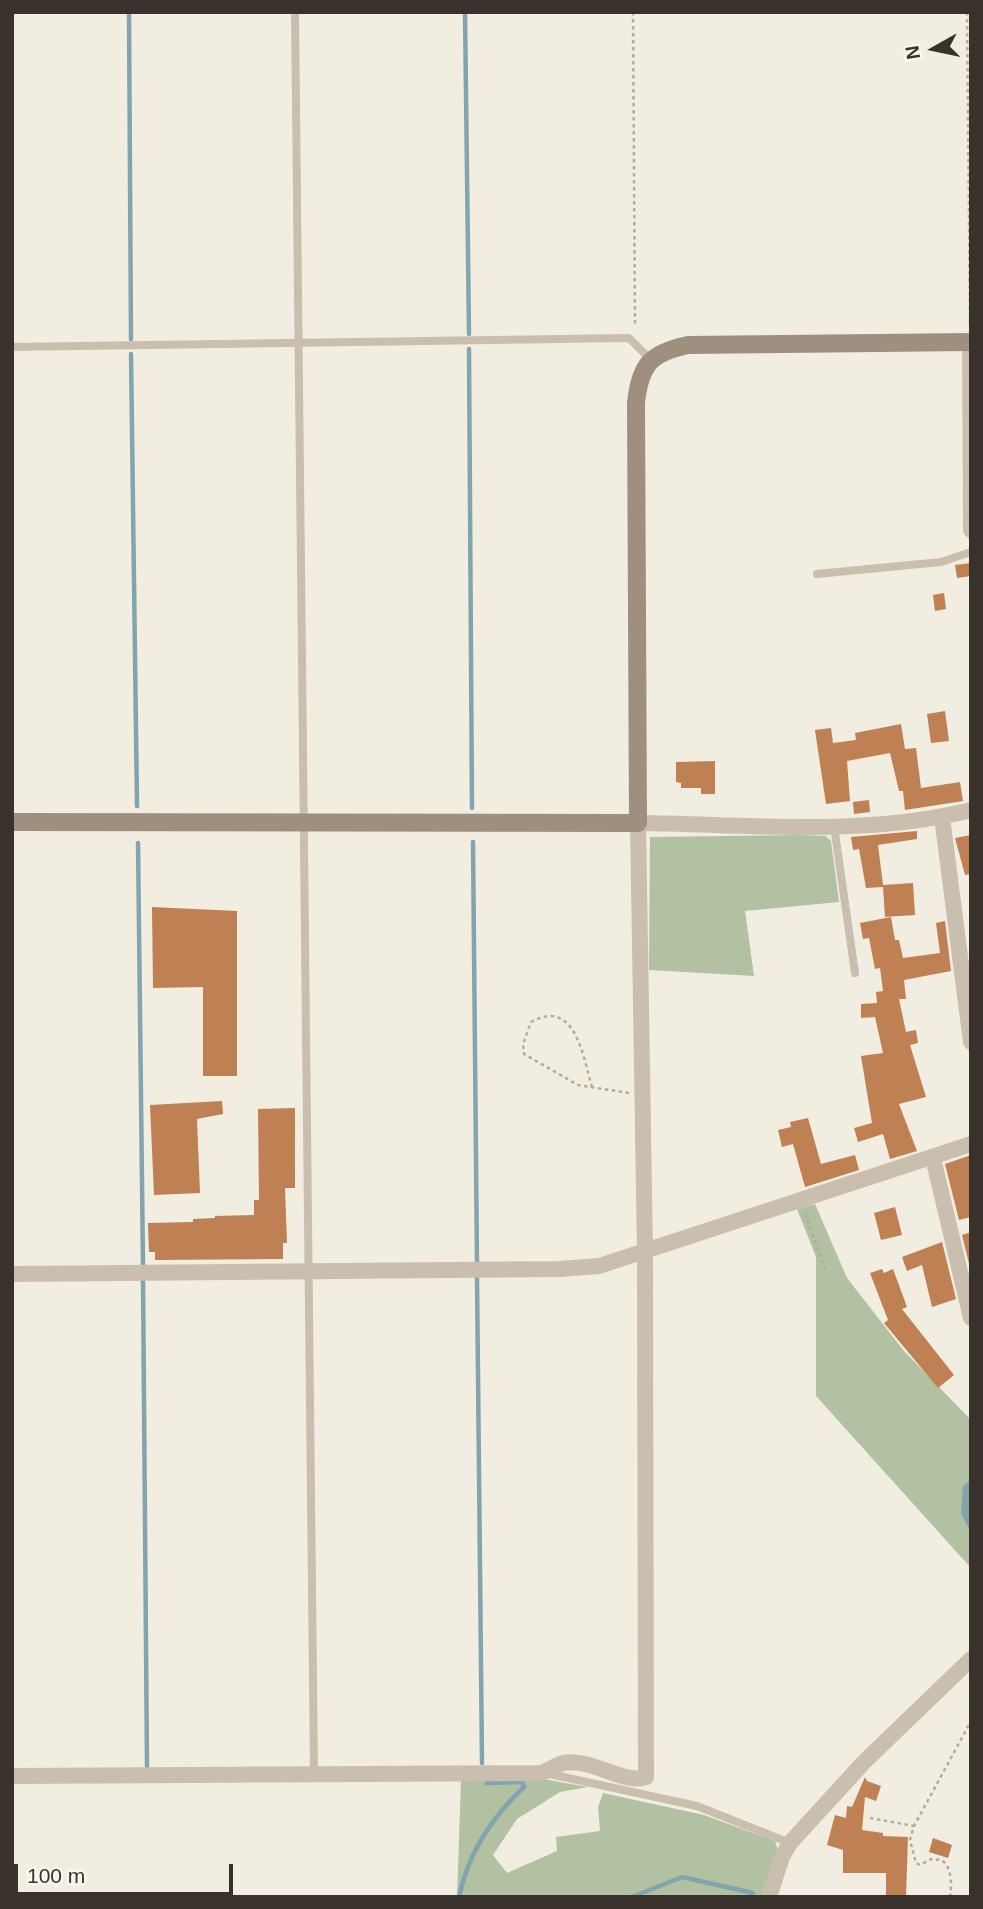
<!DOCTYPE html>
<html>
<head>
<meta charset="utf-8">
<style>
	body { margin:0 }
	#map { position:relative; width:983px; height:1909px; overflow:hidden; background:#f2ede1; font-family:Helvetica,sans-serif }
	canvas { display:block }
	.frame { position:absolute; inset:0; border:14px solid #39322c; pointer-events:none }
	.north { position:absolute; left:899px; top:14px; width:70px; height:70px; -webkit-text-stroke:5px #faf6ee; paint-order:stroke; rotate:261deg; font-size:19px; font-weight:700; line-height:28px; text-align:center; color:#39322c }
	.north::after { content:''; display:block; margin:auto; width:24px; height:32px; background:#39322c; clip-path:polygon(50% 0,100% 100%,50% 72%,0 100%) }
	.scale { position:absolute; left:14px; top:1864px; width:219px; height:32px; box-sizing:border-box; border:4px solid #39322c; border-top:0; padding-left:9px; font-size:21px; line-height:24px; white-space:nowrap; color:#39322c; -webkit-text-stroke:5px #faf6ee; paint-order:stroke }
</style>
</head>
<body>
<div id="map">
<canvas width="983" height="1909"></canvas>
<div class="frame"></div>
<div class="north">N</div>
<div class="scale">100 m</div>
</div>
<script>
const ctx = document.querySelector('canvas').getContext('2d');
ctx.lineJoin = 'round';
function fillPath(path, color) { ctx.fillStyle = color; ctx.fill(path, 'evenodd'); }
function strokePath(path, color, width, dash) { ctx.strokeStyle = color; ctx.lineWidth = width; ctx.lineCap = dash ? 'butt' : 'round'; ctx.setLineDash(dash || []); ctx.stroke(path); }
const green = new Path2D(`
	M799,835l27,1 5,5 8,61 -94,9 9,65 -105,-6 1,-133z
	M815,1204l32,74 57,73 67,69v148l-155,-172v-139l-19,-48z
	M543,1779l45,8 -28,5 -43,27 -24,36 14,18 50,-22 -1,-14 44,-6 -2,-24 5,-14 101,22 71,26 3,10 -15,46h-306l4,-116z`);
const water = new Path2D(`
	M971,1480v53l-10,-20 2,-27z`);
const stream = new Path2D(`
	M129,12l2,327
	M465,12l4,322
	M469,349l3,459
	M131,354l6,452
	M473,842l4,422
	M138,843l5,423
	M477,1277l5,486
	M143,1278l4,489
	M459,1897c9,-43 33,-80 65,-110l-2,-5 -35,1
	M632,1897l50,-20 71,16`);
const building = new Path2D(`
	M971,563v13l-14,2 -2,-13z
	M944,593l2,16 -11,2 -2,-16z
	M945,711l4,30 -18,2 -4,-29z
	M901,724l4,25 11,-1 5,40 39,-6 3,19 -58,9 -2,-19h-4l-9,-38 -43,8 3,40 -24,3 -11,-74 16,-2 2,15 23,-3 -1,-7z
	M715,761v33h-14v-6h-20v-5l-5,-1v-20z
	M869,800l1,12 -16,2 -1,-12z
	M917,831v8l-39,6 5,40 30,-2 2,32 -30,2 -2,-30 -17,1 -7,-39 -6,1 -2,-13z
	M971,835v39l-6,1 -10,-37z
	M152,907l85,4v165h-34v-89l-50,1z
	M891,917l4,23h4l4,18 37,-5 -4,-30 9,-2 6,50 -47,9 2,19h-7l7,33 10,-2 2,13 -8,2 16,52 -27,7 18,47 -27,8 -7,-25 -25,8 -4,-14 18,-5 -11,-67 22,-3 -8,-36 -14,1v-14l16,-1 -1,-11 7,-1 -3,-23 -5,1 -6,-31 -6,1 -3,-16z
	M222,1101l1,13 -26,5 3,74 -46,2 -4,-90z
	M295,1108v80h-10l2,55h-4v16l-128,1v-8h-6l-1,-29 45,-1v-3l22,-1v-2l39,-1v-15h5l-1,-91z
	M808,1118l13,46 34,-9 4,15 -54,17 -12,-43 -11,3 -4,-17 13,-3 -1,-5z
	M971,1155v62l-12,3 -14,-56z
	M895,1207l7,28 -21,5 -7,-27z
	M971,1232v40l-9,-37z
	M942,1242l14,57 -24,8 -10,-42 -15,6 -5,-14z
	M882,1269l2,4 9,-4 14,38 -5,2 52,66 -16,13 -54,-65 4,-3 -18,-47z
	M865,1777l2,4 14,5 -5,15 -11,-4 -3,33 21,3v3l25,1 -2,60h-20v-24h-43v-23l-16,-5 8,-30 11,3 1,-12 5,1z
	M933,1838l19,7 -4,13 -19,-6z`);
const path = new Path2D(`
	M633,12l2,315
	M967,12l3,313
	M592,1087c-9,-29 -16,-90 -61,-65l-8,22 1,10 54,31 51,8
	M805,1214l20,55
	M870,1818l44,8
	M950,1897c2,-13 2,-28 -8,-37l-11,-1 -11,6 -4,-2 -6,-23 4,-14 57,-105`);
const lane = new Path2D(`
	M295,12l19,1760
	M12,347l617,-9 21,21
	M817,574l124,-12 30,-10
	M834,826l21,147
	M545,1773l152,33 93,37`);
const street = new Path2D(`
	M970,342l1,188
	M942,817l29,225
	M933,1158l38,160
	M12,1274l548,-5 39,-3 372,-122
	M12,1776l530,-3c7,-3 14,-8 21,-10 27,-6 61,22 83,14l-1,-524 -7,-430c109,1 226,14 333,-13
	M769,1897l13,-40 8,-14 74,-81 107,-103`);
const secondary = new Path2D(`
	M12,822l626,1 -2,-420c4,-38 14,-50 52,-58l283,-3`);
fillPath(green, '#b1c1a2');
fillPath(water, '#82a4ae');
strokePath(stream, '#82a4ae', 4.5);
fillPath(building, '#bf8053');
strokePath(path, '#b6aa98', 2.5, [3.5, 3.5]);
strokePath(lane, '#cabfae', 8);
strokePath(street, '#cabfae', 16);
strokePath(secondary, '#9e8f7f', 18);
</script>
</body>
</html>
